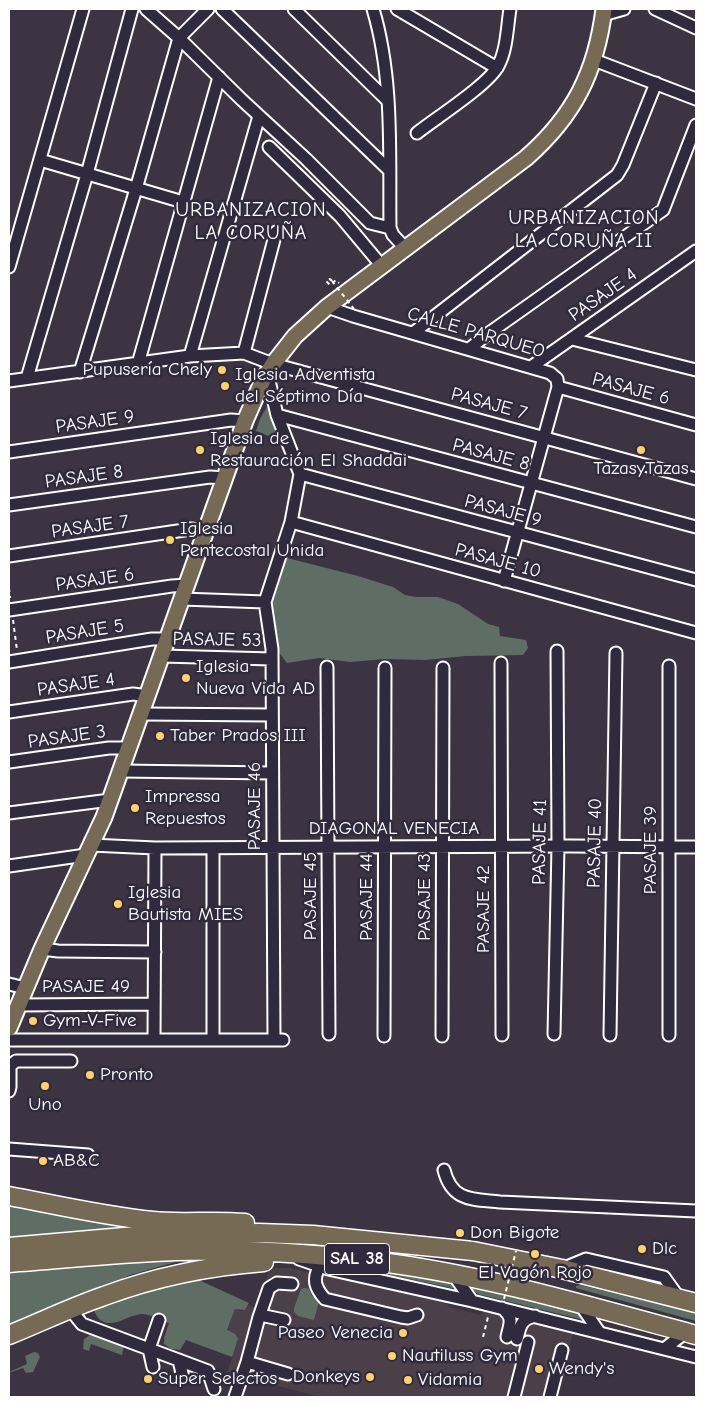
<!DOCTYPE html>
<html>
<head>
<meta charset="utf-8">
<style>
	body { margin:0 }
	#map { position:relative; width:705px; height:1406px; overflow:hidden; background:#3c3443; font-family:"Comic Neue",sans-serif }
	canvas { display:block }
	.frame { position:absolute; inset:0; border:10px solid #fff; pointer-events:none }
</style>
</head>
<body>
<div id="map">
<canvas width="705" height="1406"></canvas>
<div class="frame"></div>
</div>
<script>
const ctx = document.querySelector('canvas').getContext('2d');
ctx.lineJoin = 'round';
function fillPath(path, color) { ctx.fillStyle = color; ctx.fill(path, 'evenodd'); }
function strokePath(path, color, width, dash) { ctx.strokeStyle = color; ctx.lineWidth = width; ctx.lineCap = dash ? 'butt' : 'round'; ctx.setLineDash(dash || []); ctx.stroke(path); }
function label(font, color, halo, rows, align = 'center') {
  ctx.font = font + ' "Comic Neue",sans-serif'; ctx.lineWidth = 5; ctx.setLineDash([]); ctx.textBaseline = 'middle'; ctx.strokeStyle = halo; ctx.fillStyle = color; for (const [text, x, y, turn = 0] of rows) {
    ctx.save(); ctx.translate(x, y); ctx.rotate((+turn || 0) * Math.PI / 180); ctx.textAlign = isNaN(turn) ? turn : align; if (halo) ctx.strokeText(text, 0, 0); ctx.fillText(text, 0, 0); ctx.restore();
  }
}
const built = new Path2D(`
	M270,1268h19l125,27 31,6 4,6 32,8 2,-4 4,-1 86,22 -16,65h-236l-94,-24 11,-34 -11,-8 8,-22 7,2 5,-3 2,-3 7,3z`);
const green = new Path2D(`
	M272,398l16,49 -13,-5 1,-3 -20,-8 4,-12z
	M287,558l71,18 35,11 12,8 11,2h22l20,7 30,20 11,3 1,9 26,4 2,8 -5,7 -57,1 -41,4 -40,-1 -35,3 -31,-4 -32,5 -10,-13 -2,-23 -7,-15 2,-17z
	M9,1200l143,29 -143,8z
	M201,1255l-71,20 -26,11 -30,14 -65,27v-55z
	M353,1265l92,15 12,9 -104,-22z
	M190,1276l59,27 -4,7 -10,-1 -8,21 8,4 3,5 -6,18 -46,-17 -6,10 -9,-1 -7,-5v-6l5,-15c-8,-3 -19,-9 -27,-9 -14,0 -36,21 -47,-1v-5l3,-2z
	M471,1284l107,28 6,8 -106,-26 -5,-4z
	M580,1285l116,28v8l-120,-33v-2z
	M304,1288l5,1 3,7 8,2 -6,22 -16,-4 -4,-4v-4l7,-19z
	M90,1335l34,10 -2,10 -31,-11 -2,7 -6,-2 1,-10z
	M34,1352l4,1 2,4 -7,15 -7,1 -3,-5 -14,5v-1l18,-8 -2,-8z`);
const path = new Path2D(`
	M332,281l-2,-2 -4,2 4,4 6,-5 3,3
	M9,588l1,10
	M13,620l4,30
	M483,1337l5,-20`);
const minor = new Path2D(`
	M146,9l33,29 63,62 64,59 64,64 20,5
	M222,9l167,161
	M294,9l94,92
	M373,9c21,70 16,147 17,219l3,7 12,13
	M397,9l100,59
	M655,9l41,19
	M603,15l21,-6
	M594,60l102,39
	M417,133c19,-15 71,-48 81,-67 9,-16 9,-39 12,-57
	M269,147l71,69 41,49
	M40,160l143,42
	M9,267l74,-258
	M327,307l26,9 197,57 7,6 1,8 -54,194
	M413,333l204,-158 6,-10 33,-82
	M572,339l124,31
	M469,349l20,-16 174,-123 33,-85
	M244,353l32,-121
	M190,356l69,-240
	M138,364l81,-287
	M531,367l165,-116
	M80,372l56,-183 43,-151 29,-29
	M267,372l10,43 23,59 -9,48 -26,80 7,47 2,391
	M27,378l60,-204 45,-165
	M9,381l181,-25 54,-3 29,11 423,115
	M558,387l138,38
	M277,415l419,112
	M9,452l222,-32 14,1
	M300,474l396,106
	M9,505l201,-28 14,1
	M291,522l405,111
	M9,556l182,-27 15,2
	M182,599l83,3
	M9,610l163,-24 15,-1
	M162,656l110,3
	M9,662l143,-23h15
	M501,663l1,372
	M669,666v369
	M327,667l2,367
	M9,712l124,-18 15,2
	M142,714l130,1
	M9,762l100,-14h21
	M121,771l151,2
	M9,813l101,-13
	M91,845l64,3 415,-2 126,1
	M213,848v192
	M9,866l77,-11
	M42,949l16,2 97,1
	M9,984l16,4
	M19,1005l135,-1
	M554,1034l4,-188 -1,-195
	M610,1035l6,-382
	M384,1036l1,-368
	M442,1036l1,-368
	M9,1040h274
	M154,1040l1,-192
	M9,1091l1,-4v-21l6,-5h55
	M9,1149l79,6
	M444,1170c8,32 29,29 56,32l196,9
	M299,1259l29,10 144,32 224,56
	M320,1266c-8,13 -5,22 5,33l76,18 7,1 9,-3
	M562,1269l24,-10 78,18 15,21
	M453,1274l19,27
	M580,1304l19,28
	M502,1308c12,10 8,15 5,29
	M70,1309l12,15 126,47 6,18
	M260,1315l24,5
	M517,1339c3,-13 4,-20 18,-23
	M664,1349l22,-17
	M179,1360l4,18
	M247,1362l41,12
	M153,1367l-4,-18 10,-29
	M235,1397l12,-35 12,-45 10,-29 8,-5 15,1
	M514,1397l14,-55
	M550,1397l12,-47`);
const major = new Path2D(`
	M9,1028l33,-79 62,-132 141,-396 18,-41 10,-16 22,-28 32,-29 199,-149c48,-42 70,-86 78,-149`);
const highway = new Path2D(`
	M9,1196c47,9 95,20 144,25 30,3 61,-1 92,2
	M9,1247l138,-12 112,-2 54,2 160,16 89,18 134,34
	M9,1263c55,-4 111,-10 166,-12 75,-2 152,3 227,14 100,15 197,44 294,70
	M9,1335c32,-13 63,-28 95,-39 51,-19 106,-30 160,-34`);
const pathBridge = new Path2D(`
	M332,281l22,28
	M504,1299l12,-48`);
const markers = [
	[222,370,5,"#ffd166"],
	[225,386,5,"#ffd166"],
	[200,450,5,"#ffd166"],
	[641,450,5,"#ffd166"],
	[170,540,5,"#ffd166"],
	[186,678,5,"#ffd166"],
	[160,736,5,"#ffd166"],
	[135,808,5,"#ffd166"],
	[118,904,5,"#ffd166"],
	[33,1021,5,"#ffd166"],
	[90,1075,5,"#ffd166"],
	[45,1086,5,"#ffd166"],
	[43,1161,5,"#ffd166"],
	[460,1233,5,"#ffd166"],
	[642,1249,5,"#ffd166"],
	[535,1254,5,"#ffd166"],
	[403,1333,5,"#ffd166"],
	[392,1356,5,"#ffd166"],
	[539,1369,5,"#ffd166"],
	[370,1377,5,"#ffd166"],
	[148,1379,5,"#ffd166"],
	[408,1380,5,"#ffd166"]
];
const shields = [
	[357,1259,65]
];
const shieldNames = [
	["SAL 38",357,1259]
];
const streetNames = [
	["PASAJE 4",603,295,-35],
	["CALLE PARQUEO",476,333,16],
	["PASAJE 6",631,389,15],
	["PASAJE 7",489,404,15],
	["PASAJE 9",95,422,-8],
	["PASAJE 8",491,455,15],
	["PASAJE 8",84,477,-8],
	["PASAJE 9",503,511,15],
	["PASAJE 7",90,527,-8],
	["PASAJE 10",498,561,15],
	["PASAJE 6",95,580,-8],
	["PASAJE 5",85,632,-9],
	["PASAJE 53",217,640,1],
	["PASAJE 4",76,685,-8],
	["PASAJE 3",67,737,-8],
	["PASAJE 46",255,806,-90],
	["DIAGONAL VENECIA",394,829],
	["PASAJE 41",540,842,-89],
	["PASAJE 40",595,843,-89],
	["PASAJE 39",651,850,-90],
	["PASAJE 45",311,896,-90],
	["PASAJE 44",367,897,-90],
	["PASAJE 43",425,897,-90],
	["PASAJE 42",484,909,-90],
	["PASAJE 49",86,987]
];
const poiNames = [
	["Pupusería Chely",212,370,"right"],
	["Iglesia Adventista",235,375],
	["del Séptimo Día",235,397],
	["Iglesia de",210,439],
	["Restauración El Shaddai",210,461],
	["TazasyTazas",641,469,"center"],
	["Iglesia",180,529],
	["Pentecostal Unida",180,551],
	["Iglesia",196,667],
	["Nueva Vida AD",196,689],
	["Taber Prados III",170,736],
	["Impressa",145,797],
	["Repuestos",145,819],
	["Iglesia",128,893],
	["Bautista MIES",128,915],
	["Gym-V-Five",43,1021],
	["Pronto",100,1075],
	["Uno",45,1105,"center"],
	["AB&C",53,1161],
	["Don Bigote",470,1233],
	["Dlc",652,1249],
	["El Vagón Rojo",535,1273,"center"],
	["Paseo Venecia",393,1333,"right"],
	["Nautiluss Gym",402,1356],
	["Wendy's",549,1369],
	["Donkeys",360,1377,"right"],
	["Super Selectos",158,1379],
	["Vidamia",418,1380]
];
const neighbourhoodNames = [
	["URBANIZACION",251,210],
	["LA CORUÑA",251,233],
	["URBANIZACION",584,218],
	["LA CORUÑA II",584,241]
];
fillPath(built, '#4b404a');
fillPath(green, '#5f6e64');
strokePath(minor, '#fff', 15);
strokePath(major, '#fff', 19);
strokePath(highway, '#fff', 21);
strokePath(path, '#fff', 2, [4, 4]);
strokePath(minor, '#2f2a3d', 11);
strokePath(major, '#776a54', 15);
strokePath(highway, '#776a54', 18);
strokePath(pathBridge, '#fff', 2, [4, 4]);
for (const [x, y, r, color] of markers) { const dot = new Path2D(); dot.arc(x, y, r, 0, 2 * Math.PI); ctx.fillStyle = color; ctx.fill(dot); strokePath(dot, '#2f2a3d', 2); }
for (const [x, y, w] of shields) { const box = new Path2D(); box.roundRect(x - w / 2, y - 15.5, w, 31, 4); ctx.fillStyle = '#2f2a3d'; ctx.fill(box); strokePath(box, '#fff', 1); }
label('bold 18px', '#fff', null, shieldNames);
label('19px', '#fff', '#2f2a3d', streetNames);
label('19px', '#fff', '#2f2a3d', poiNames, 'left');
ctx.letterSpacing = '1px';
label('20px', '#fff', '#2f2a3d', neighbourhoodNames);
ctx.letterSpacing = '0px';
</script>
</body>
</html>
